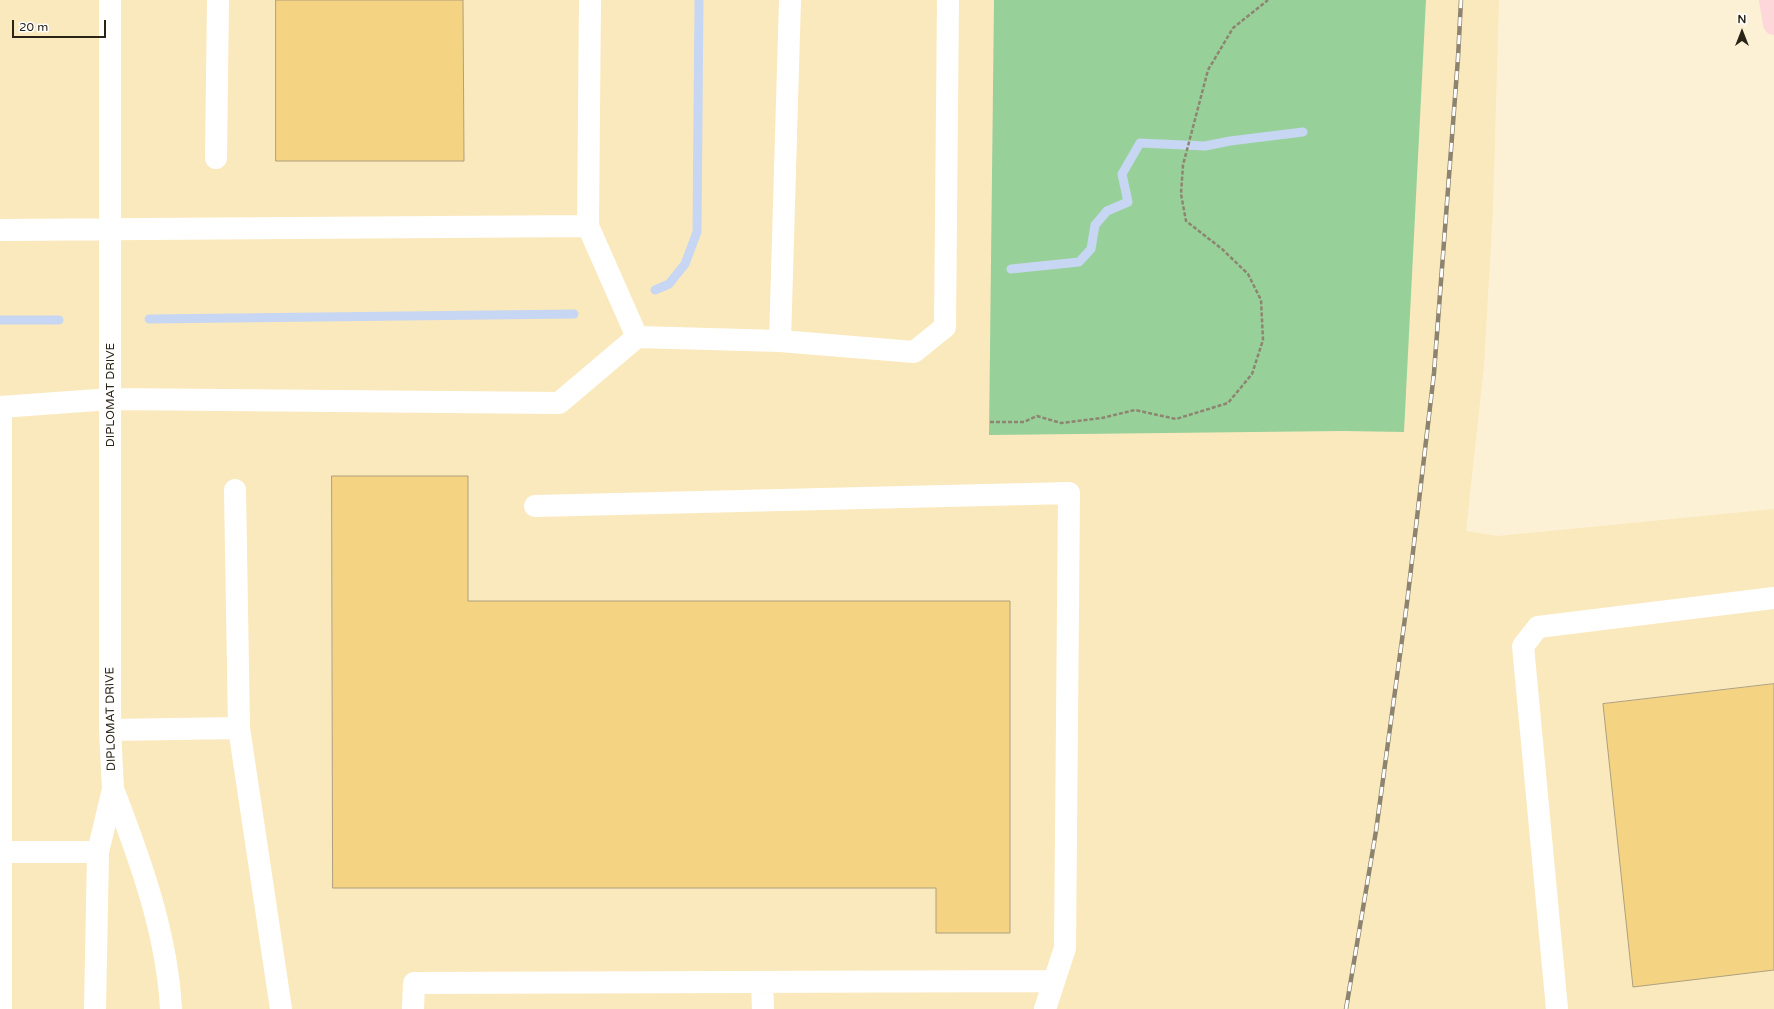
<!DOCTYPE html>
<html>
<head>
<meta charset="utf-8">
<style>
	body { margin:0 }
	#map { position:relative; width:1774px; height:1009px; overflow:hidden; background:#fdf1d5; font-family:"Varela Round",sans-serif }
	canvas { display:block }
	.north { position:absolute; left:1722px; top:12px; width:40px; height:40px; -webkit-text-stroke:3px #fff; paint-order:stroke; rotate:0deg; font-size:11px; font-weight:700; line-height:16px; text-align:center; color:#2a2417 }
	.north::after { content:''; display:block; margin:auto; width:14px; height:18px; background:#2a2417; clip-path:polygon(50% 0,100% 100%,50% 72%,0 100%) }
	.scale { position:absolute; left:12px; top:20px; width:94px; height:18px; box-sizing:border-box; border:2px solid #2a2417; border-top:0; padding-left:5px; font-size:12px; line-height:14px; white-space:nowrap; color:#2a2417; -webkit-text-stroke:3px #fff; paint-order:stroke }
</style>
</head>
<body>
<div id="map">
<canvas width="1774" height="1009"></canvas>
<div class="north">N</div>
<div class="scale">20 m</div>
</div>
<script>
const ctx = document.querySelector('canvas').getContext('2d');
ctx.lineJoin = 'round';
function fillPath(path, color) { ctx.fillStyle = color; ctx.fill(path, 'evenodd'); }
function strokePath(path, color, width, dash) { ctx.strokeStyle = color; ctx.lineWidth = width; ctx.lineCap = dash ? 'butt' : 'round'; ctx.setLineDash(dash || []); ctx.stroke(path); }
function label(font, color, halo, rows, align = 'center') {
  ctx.font = font + ' "Varela Round",sans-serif'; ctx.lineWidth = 3; ctx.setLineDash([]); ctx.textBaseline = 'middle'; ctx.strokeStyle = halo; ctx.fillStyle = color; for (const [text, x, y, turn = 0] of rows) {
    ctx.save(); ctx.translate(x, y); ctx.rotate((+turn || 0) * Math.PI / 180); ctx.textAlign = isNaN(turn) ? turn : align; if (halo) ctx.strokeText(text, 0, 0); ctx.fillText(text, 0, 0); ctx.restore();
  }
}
const built = new Path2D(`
	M0,0h1499l-6,209 -9,157 -18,165 32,5 276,-27v500h-354l4,-24 -4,24h-1420z`);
const green = new Path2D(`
	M994,0h432l-22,432 -61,-1 -354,4z`);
const stream = new Path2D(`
	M1011,269l68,-7 12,-13 4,-24 12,-14 21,-9 -6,-28 18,-31 65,3 25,-5 73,-9
	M655,290l14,-6 16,-20 12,-32 2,-232
	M149,319l425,-5
	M0,320h59`);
const building = new Path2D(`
	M276,0h187l1,161h-188z
	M332,476h136v125h542v332h-74v-45h-603z
	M1774,684v286l-141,17 -30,-283z`);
const path = new Path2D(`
	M990,422h34l13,-6 24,7 41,-5 33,-8 41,9 52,-16 24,-29 11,-34 -2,-40 -13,-26 -26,-25 -36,-28 -5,-27 2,-29 25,-95 25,-42 35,-28`);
const minor = new Path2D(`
	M216,158l2,-158
	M588,226l2,-226
	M0,230l588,-4 49,111 -78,66 -448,-4 -111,8
	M637,337l143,4 134,11 31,-25 3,-327
	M780,341l10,-341
	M1,407v602
	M235,490l4,238
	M535,506l534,-13 -4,455 -20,61
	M110,730l129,-2 42,281
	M113,789c27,70 54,144 58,220
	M1,852h97
	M762,982l1,27
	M95,1009l3,-157 15,-63 -3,-59v-730
	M413,1009l1,-26 640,-2
	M1557,1009l-34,-363 15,-19 236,-29`);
const major = new Path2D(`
	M1770,0l4,24`);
const rail = new Path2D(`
	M1346,1009l30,-178 31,-228 27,-230 24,-315 3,-58`);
const streetNames = [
	["DIPLOMAT DRIVE",111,395,-90],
	["DIPLOMAT DRIVE",111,719,-91]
];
fillPath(built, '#fbe9be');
fillPath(green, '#98d09a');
strokePath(stream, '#c7d6f2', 9);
fillPath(building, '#f4d383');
strokePath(building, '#aea07f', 1);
strokePath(path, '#8e8571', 2.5, [4, 2]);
strokePath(minor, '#fff', 22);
strokePath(major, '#fdd7da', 22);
strokePath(rail, '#8d8470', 4.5);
strokePath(rail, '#fff', 3, [9]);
label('12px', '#2a2417', '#fff', streetNames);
</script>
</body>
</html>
